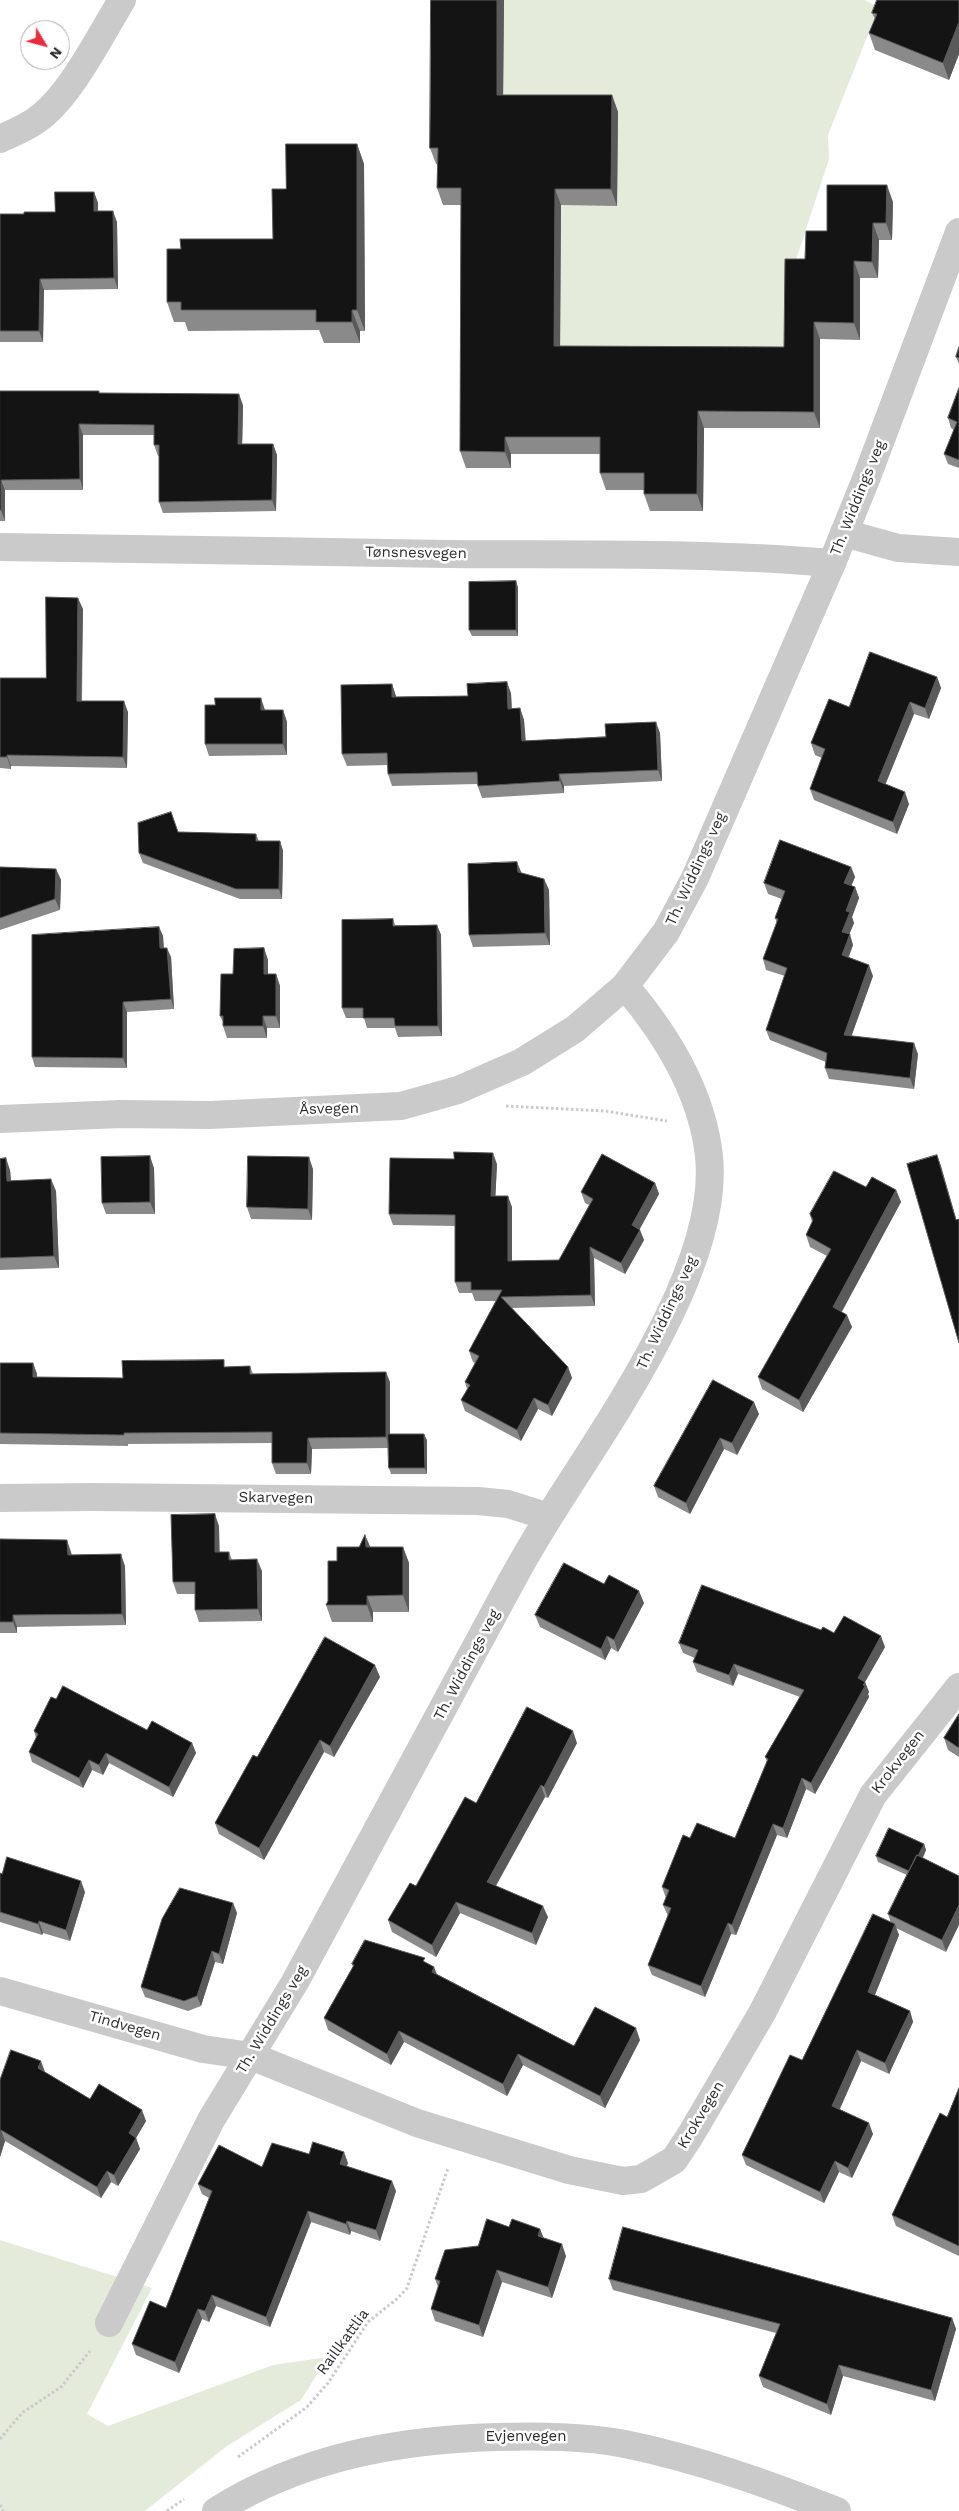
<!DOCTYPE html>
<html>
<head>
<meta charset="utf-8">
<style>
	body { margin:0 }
	#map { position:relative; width:959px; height:2511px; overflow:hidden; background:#fff; font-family:"Work Sans",sans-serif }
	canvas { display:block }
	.north { position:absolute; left:20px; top:20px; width:50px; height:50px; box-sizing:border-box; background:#fff; border:1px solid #ababab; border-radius:50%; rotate:127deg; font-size:14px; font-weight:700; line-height:20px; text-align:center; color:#2d2d2d }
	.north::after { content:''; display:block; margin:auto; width:18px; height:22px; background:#e82c3d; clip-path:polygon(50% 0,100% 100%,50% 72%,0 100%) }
</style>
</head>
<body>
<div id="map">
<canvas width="959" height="2511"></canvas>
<div class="north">N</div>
</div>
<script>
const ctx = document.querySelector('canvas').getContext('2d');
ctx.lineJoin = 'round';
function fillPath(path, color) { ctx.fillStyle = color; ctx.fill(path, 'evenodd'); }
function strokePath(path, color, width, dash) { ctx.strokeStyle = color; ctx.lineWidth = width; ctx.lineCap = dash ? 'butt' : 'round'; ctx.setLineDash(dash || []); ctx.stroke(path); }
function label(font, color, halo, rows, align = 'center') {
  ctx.font = font + ' "Work Sans",sans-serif'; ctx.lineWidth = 5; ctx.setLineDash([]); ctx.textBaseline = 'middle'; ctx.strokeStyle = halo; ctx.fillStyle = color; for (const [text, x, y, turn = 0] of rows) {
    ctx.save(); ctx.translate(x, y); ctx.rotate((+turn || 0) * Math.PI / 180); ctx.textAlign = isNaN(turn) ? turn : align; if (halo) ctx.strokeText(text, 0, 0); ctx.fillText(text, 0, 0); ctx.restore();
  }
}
const green = new Path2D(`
	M504,0h360l15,7 -51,128 1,24 -38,116 -1,89 -230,-1 1,-158 -58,-93z
	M0,2240l152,48 -65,126 21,12 165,-61 55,-8 -27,43 -74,46 -82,65h-145z`);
const path = new Path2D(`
	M506,1106l99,5 62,10
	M0,2439l22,-26 39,-26 29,-36
	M238,2457l69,-50 21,-24 40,-61 30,-24 9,-10 41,-120
	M0,2505l3,6
	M167,2511l17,-12`);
const minor = new Path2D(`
	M0,139c13,-6 26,-11 38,-20 33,-24 62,-83 84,-119
	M844,533l54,15 61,4
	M0,547c149,1 298,5 447,7 129,1 257,-2 385,9
	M0,1119l121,-5 89,1 191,-9 57,-16 64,-28 53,-33 50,-43c41,48 77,106 84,170 12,112 -103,269 -160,361 -13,21 -26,43 -38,65l-216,400 -84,138 -102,203
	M0,1498l93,-1 385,4 30,3 41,13
	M0,1991l203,58 48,7 166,67 152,47 54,11 18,-2 33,-19 16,-24 72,-123 111,-218 86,-108`);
const tertiary = new Path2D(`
	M625,986l41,-54 29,-54 137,-315 36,-89 91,-242
	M216,2511c86,-54 181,-71 281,-74 43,-1 86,-1 128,7 73,15 143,40 212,67`);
const wall = new Path2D(`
	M504,0l-1,95h109l6,17 -1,94 -56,-1 -1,141 224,1 21,-88 22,-28 66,-29 -1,38h-13l-1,38h-18v62l-40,-1v89h-116l-1,83h-53l-6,-17v-4h-38l-6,-17v-19h-89v14h-45l-6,-17 1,-246h-18l-6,-17v-24h-1l-6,-16z
	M959,0v54l-10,26 -74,-30 -6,-17 6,-14 -3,-6z
	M357,144l7,20 1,167h-5v12h-36l-5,-13 -131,1 -3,-9h-11l-7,-20 14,-53 92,-10 13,-50z
	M94,192l4,11v8l19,11 1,67 -74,1 -1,52h-43v-128h24l31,-2z
	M959,347v17l-3,-7z
	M959,388v80l-11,-4 -4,-10 10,-24 -3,-2 -3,-10z
	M0,391h99v2l144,12 -1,39h31l4,11 -1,56 -113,2 -4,-11v-46h-1l-4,-11v-10h-71v55h-78v31h-5z
	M518,587v49h-46l-3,-6z
	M83,609l-1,92 46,11 -1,56 -116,-2v3l-11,-1v-90h46z
	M937,677l4,11 -12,31 -15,-5 -29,70 24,20 -12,30 -83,-34 -4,-11 12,-31 -7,-3 -4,-12 38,-36z
	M392,684l4,13 72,-1 43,-3 1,16 8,-1 4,12 2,21 134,-8 2,48 -98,5v7l-82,5 -5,-14 -85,2 -4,-12v-9l-41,1 -5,-12z
	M215,705l50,5h18l4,12v33l-78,1 -4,-12z
	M178,832l78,2 3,7h21l3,10 -1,48h-42l-97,-36 -4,-10z
	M0,867l56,2 5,11 -1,30 -60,20z
	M851,867l4,10 -4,9 4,1 4,11 -7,19 2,6 -5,11 4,11 -4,12 24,19 -22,60 67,18 -4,35 -85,-10 -4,-11 1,-6 -56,-22 -4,-10 19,-54 -19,-6 -3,-11 14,-36 -2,-5 7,-19 -14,-5 -4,-11z
	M544,879l5,11 1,55 -77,2 -4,-12z
	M393,919l2,6h42l4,10 1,101 -44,1 -3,-9h-28l-3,-10h-18l-4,-10z
	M159,927l4,9 1,12 7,9 3,52 -47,3v56l-92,-1 -3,-10z
	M264,948l4,12v14h8l4,12v42h-13v10h-40l-4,-12v-4l-3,-6 13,-42z
	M0,1159l10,11 1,11 45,10 3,77 -59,2z
	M497,1164l-2,32 17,11v54l47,-1 30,-55 -4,-2 -4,-11 74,-9 4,11 -20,35 5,11 -19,34 -31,-16 1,48 -83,2 56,59 4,11 -20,38 -14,-7 -17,32 -56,-30 -4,-11 6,-11 -2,-7 10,-19 -2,-1 -4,-11 27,-50h-21l-3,-8h-13l-4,-11v-56l-62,-1 -4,-11z
	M154,1168l1,46h-49l-4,-11z
	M313,1169l-1,51 -61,-1 -4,-12z
	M866,1187l30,3 5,12 -60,109 11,16 -49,85 -41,-23 -4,-12 69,-121 -17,-9 -4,-12 6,-13 -2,-8z
	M0,1363h33l4,11v3l86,1 104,-11 23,-1 3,8 137,8v52l37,6v34h-36l-2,-6 -1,-20 -76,1 -1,25h-35l-4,-11v-20l-144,1v2l-128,-2z
	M713,1380l46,34 -22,41 -13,-6 -34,65 -32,-17 -4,-11z
	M219,1526v26h10l3,8 30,11v50l-63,1 -4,-12v-16h-18l-4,-12z
	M365,1535l5,12h33l6,16v49h-36v10h-41l-6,-17 2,-4 9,-40 22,-14z
	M0,1539l71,13 1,3 53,11 1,59 -109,2v6h-17z
	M604,1584l40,19 -26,49 -7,-4 -6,12 -65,-33 -5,-12z
	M821,1630l64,17 -20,35 4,10 -1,2 1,3 -54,97 -9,-5 -19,49 -10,-3 -41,100 -5,-1 -26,63 -53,-22 -4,-10 20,-49 -5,-11 3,-7 -4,-11 28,-49h45l32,-77 -2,-4 35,-60 -62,-23 -5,12 -36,-14 -4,-10 2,-4 -12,-5 -4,-10z
	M380,1677l-46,80 -10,-5 -60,108 -45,-26 -4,-11 42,-66z
	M56,1699l91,31 45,13 4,10 -23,44 -64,-34 -6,12 -11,-5 -9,18 -51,-26 -3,-10 7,-14 -2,-7z
	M959,1714v43l-11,-7 -4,-12z
	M577,1743l-29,55 -3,-1 -49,89 52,31 -12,28 -76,-32 -24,44 -44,-25 -4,-12 28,-34 60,-83z
	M924,1844l2,6 -3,8 23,94 -50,-24 3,7 -24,60 35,16 3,11 -24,52 -28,-13 -21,48 33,25 -21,44 -13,-6 -15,31 -78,-38 -4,-10 149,-232 -3,-9 19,-39 -29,-13 -2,-6z
	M0,1873l85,19 -15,49 -27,-8 -1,2 -42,-13z
	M233,1903l4,10 -14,51 -8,-2 -14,44 -13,5 -43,-14 -4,-10z
	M427,1963l7,4 3,7 137,72 66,-6 -35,68 -82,-43 -16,31 -103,-54 -13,23 -63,-35 -4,-12 29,-51 -1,-3z
	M45,2072l45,27 56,22 -10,17 4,11 -22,37 -7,-4 -10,16 -96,-57 -5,16v-77z
	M959,2088v168l-63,-30 -4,-11 55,-98z
	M309,2154l39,9 -1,3 49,25 -16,50 -29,-10 -1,4 -39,-13 -41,105 -54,-21 -7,16 -7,-3 -23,54 -43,-18 -4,-11 34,-36 43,-110 -7,-4 -4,-10 64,-17z
	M509,2227l31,2 3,9 23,18 -14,42 -50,-16 -19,55 -48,-16 -4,-12 7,-22 -3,-8 43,-33z
	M609,2279l343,39 4,11 -21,72 -92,-25 -12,39 -68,-28 -4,-11 17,-43 -163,-43z`);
const shadedWall = new Path2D(`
	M497,0h7l-1,112 -6,-17z
	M959,22v32l-10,26 -6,-17z
	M612,95l6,17 -1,94 -6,-17z
	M357,144l7,20 1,167 -8,-21z
	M887,185l6,17 -1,38 -6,-17z
	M555,189l6,16 -1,158 -6,-17z
	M94,192l4,11v19l-4,-11z
	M113,211l4,11 1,67 -4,-11z
	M873,223l6,17 -1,38 -6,-16z
	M854,261l6,17v62l-6,-17z
	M40,279l4,11 -1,52 -4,-11z
	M352,310l8,21v12l-8,-21z
	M814,322l6,17v89l-6,-16z
	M239,394l4,11 -1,49 -4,-10z
	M698,411l6,17 -1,83 -6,-17z
	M79,424l4,11v55l-3,-11z
	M505,437l6,17v14l-6,-16z
	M273,444l4,11 -1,56 -4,-11z
	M1,480l4,10v31l-4,-11z
	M516,581l2,6v49l-2,-6z
	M78,598l5,11 -2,103 -4,-11z
	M937,677l4,11 -12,31 -4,-11z
	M507,682l4,11 1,28 -4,-12z
	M392,684l4,12v13l-4,-12z
	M261,698l4,12h-4z
	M124,701l4,11 -1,56 -4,-11z
	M910,702l4,12 -32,79 -4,-12z
	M520,708l4,12 2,33 -4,-12z
	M283,710l4,12v33l-4,-11z
	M656,722l4,11 2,48 -4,-11z
	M7,755l4,11v3l-4,-12z
	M559,774l5,12v7l-4,-12z
	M905,792l4,12 -12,30 -4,-12z
	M280,841l3,10 -1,48 -3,-10z
	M517,862l5,12 -4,-2z
	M851,867l4,10 -7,17 -4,-11z
	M56,869l5,11 -1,30 -5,-11z
	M544,879l5,11 1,55 -5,-12z
	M855,887l4,11 -7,19 2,6 -7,17 3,-6 3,11 -8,20 -3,-10v-23l4,-21z
	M437,925l4,10 1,101 -4,-10z
	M159,927l4,9 1,22 -4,-10z
	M167,948l4,9 3,52 -3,-10z
	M264,948l4,12v26l-4,-12z
	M869,965l4,11 -25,70 -4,-11z
	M276,974l4,12v42l-4,-12z
	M123,1002l4,10v56l-4,-10z
	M263,1016l4,12v10l-4,-12z
	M914,1043l4,11 -4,35 -4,-11z
	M493,1153l4,11 -2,43 -4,-11z
	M937,1155l4,11 18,63 -3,-9z
	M150,1156l4,12 1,46 -5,-12z
	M309,1157l4,12 -1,51 -4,-11z
	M6,1158l4,12 2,23 -5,-12z
	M51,1179l5,12 3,77 -5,-12z
	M655,1183l4,11 -23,42 -4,-11z
	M896,1190l5,12 -63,117 -5,-12z
	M508,1196l4,11v65l-4,-11z
	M640,1230l4,10 -19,34 -4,-11z
	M590,1247l4,11 1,48 -4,-11z
	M847,1315l5,12 -49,85 -4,-12z
	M33,1363l4,11v14l-4,-11z
	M568,1367l4,11 -20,38 -4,-11z
	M386,1372l4,10v66l-4,-11z
	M534,1398l4,11 -17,32 -4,-11z
	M754,1402l5,12 -22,41 -5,-12z
	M424,1434l3,6v34l-2,-6z
	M308,1438l4,11 -1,25 -4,-11z
	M720,1438l4,11 -34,65 -4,-11z
	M215,1514l4,12 1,38 -5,-12z
	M365,1535l7,16 -6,-4z
	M67,1540l4,12 1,15 -4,-12z
	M403,1547l6,16v49l-6,-17z
	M121,1554l4,12 1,59 -4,-11z
	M257,1559l5,12v50l-4,-12z
	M639,1591l5,12 -26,49 -4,-12z
	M367,1596l6,16v10l-6,-17z
	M13,1615l4,12v6l-4,-11z
	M607,1636l4,12 -6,12 -4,-11z
	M881,1636l4,11 -20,35 4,10 -1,2 1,3 -54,97 -4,-11 47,-105z
	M734,1664l4,10 -5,12 -4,-11z
	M375,1665l5,12 -46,80 -4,-11z
	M573,1731l4,12 -29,55 -4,-11z
	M320,1740l4,12 -60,108 -5,-12z
	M192,1743l4,10 -23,44 -4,-10z
	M106,1753l3,10 -6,12 -4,-10z
	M89,1760l3,10 -9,18 -4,-10z
	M802,1778l4,11 -19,49 -4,-10z
	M541,1785l4,12 -54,97 -4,-12z
	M773,1824l4,11 -41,100 -4,-10z
	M924,1844l2,6 -13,28 -2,-6z
	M81,1881l4,11 -15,49 -4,-11z
	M456,1902l4,11 -24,44 -4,-12z
	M233,1903l4,10 -14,51 -4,-10z
	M959,1905v20l-13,27 -4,-12z
	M543,1906l5,11 -12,28 -4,-12z
	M39,1921l4,12 -1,2 -4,-11z
	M728,1923l3,11 -26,63 -4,-11z
	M895,1924l4,11 -27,67 -4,-10z
	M212,1951l3,11 -14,44 -4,-10z
	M434,1967l4,12 -6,-7z
	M910,2011l3,11 -24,52 -4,-11z
	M636,2028l4,12 -35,68 -5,-12z
	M399,2031l5,11 -13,23 -4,-11z
	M857,2050l4,11 -25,56 -4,-11z
	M518,2054l5,11 -16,31 -4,-12z
	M41,2061l4,11 -7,-4z
	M142,2110l4,11 -10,17 4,11 -22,37 -4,-11 15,-42z
	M869,2123l4,11 -21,44 -4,-10z
	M1,2130l4,11 -5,16v-25z
	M344,2152l4,11 -4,11 -4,-10z
	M835,2161l4,11 -15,31 -4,-11z
	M107,2171l4,11 -10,16 -4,-11z
	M392,2181l4,10 -16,50 -4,-11z
	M308,2211l3,11 -41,105 -4,-10z
	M347,2221l4,10 -1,4 -4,-11z
	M540,2229l5,12 -7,-5z
	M562,2244l4,12 -14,42 -4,-11z
	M497,2270l5,12 -19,55 -4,-12z
	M212,2295l4,11 -7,16 -4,-11z
	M198,2309l4,10 -23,54 -4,-11z
	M952,2318l4,11 -21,72 -4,-11z
	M839,2365l4,11 -12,39 -4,-11z`);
const building = new Path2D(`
	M431,0h66v95h115l-1,94h-56l-1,157 230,1 1,-88h20l1,-28h21v-46h60l-1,38h-13l-1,39 -18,-1v62l-40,-1v90l-116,-1 -1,83h-53v-21h-44v-36h-95v15l-45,-1 1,-263h-24l1,-40h-8z
	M877,0h82v22l-16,41 -74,-30 8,-19 -5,-1z
	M286,144h71v166h-5v12h-36v-12h-135v-8h-14v-53h14l-1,-10h93l-1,-50h14z
	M55,192h39v19h19l1,67 -74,1 -1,52h-39v-117h24v-2h31z
	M959,347v11l-3,-1z
	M959,388v72l-15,-6 13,-32 -9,-4z
	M0,391h99v2l140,1 -1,50h35l-1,56 -113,2v-57h-5v-20l-75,-1 1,55 -79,1v30h-1z
	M516,581v49h-47v-48z
	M46,597l32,1 -1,103h47l-1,56 -116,-2v2h-7v-79h46z
	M870,652l67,25 -12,31 -15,-6 -32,79 27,11 -12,30 -83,-33 15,-40 -14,-6 18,-44 20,8z
	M507,682l1,27 12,-1 2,33 84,-4 -1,-13 51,-2 2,48 -99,4 1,7 -82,5 -1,-14 -89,2 -1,-21 -45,1 -1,-69 51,-1v13l76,-1 -1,-12z
	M215,698h46v12h22v34h-78v-39h10z
	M171,812l7,20 78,2v7h24l-1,48h-43l-97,-36 -1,-30z
	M780,840l71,27 -7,16 11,4 -9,24 4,1 -8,20 8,2 -8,21 27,10 -25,70 70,8 -4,35 -85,-10 2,-15 -61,-23 21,-62 -24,-9 15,-40 -3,-1 10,-27 -21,-8z
	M517,862l1,10 26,7 1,54 -76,2 -1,-71z
	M0,867l56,2 -1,30 -55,19z
	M393,919v7l44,-1 1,101h-43l-1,-8h-31v-10h-21v-88z
	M159,927l1,21h7l4,51 -48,3v56l-91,-1v-122z
	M264,948v26h12v42h-13v10h-40v-10h-3l1,-42h12l1,-25z
	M454,1152l39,1 -2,43h17v65l51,-1 34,-61 -12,-7 21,-38 53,29 -23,42 8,5 -19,33 -31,-16 1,48 -90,2 67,70 -20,38 -14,-7 -17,32 -56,-30 9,-15 -5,-3 14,-26 -10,-5 33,-61h-31v-8h-16v-67l-66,-1 1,-56 64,1z
	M937,1155l19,65 3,-1v124l-52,-179z
	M150,1156v46l-48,1 -1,-46z
	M248,1156l61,1 -1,52 -61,-2z
	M6,1158l1,23 44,-2 3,77 -54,2v-99z
	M834,1171l32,16 6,-10 24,13 -63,117 14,8 -48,85 -41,-23 73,-128 -25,-14 7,-15 -3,-6z
	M224,1360v7l26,-1v8l136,-2v65l-78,1 -1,25h-35v-31l-148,1v2l-124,-2v-70h33v14l90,1 -1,-17z
	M713,1380l41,22 -22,41 -12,-5 -34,65 -32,-17z
	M388,1434h36l1,34h-36z
	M215,1514v38h14v8l28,-1 1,50 -63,1v-28h-22l-2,-67z
	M365,1535l1,12h37v48l-36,1v9h-41l2,-4v-40h9v-14h22z
	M0,1539l67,1 1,15 53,-1 1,60 -109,1v7h-13z
	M564,1563l40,21 5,-9 30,16 -25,49 -7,-4 -6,13 -66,-34z
	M702,1585l119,45 2,-3 11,6 10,-17 37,20 -23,42 7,4 -2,3 2,1 -54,97 -9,-5 -19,50 -10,-4 -41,101 -4,-2 -27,63 -53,-21 23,-57 -8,-3 6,-15 -7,-3 21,-52 7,3 7,-15 38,15 33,-79 -3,-2 39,-67 -70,-26 -5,11 -36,-13 5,-12 -19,-7z
	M325,1637l50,28 -45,81 -10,-6 -61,108 -44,-25 38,-68 4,2z
	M63,1686l84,44 5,-9 40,22 -23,44 -63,-34 -7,12 -10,-5 -10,18 -50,-26 9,-18 -4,-3 17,-34 5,2z
	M527,1707l46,24 -29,56 -3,-2 -54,97 56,24 -11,27 -76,-31 -24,43 -44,-25 22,-37 6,3 49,-89 11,6z
	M959,1714v34l-15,-10z
	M889,1828l35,16 -6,12 -1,-1 -8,16 -33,-15z
	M917,1855l42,21v29l-17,35 -54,-26z
	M7,1857l74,24 -15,49 -27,-9 -1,3 -38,-12v-39l2,1z
	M180,1888l53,15 -14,51 -7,-3 -15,45 -13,5 -43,-14 21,-68z
	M873,1914l22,10 -27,68 42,19 -25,52 -28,-13 -25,56 37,17 -21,45 -13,-7 -15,31 -78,-37 48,-100 12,5z
	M365,1940l60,18 -2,3 11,6 -2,5 142,74 21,-39 41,21 -36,68 -82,-42 -15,30 -104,-53 -12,23 -63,-36 30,-53 -2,-1z
	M11,2050l30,11 -3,7 52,31 9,-15 43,26 -13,23 7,5 -22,37 -7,-4 -10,16 -96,-57 -1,2v-52z
	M959,2088v158l-67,-31 48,-102 7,4z
	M313,2142l31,10 -4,12 52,17 -16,49 -29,-9 -1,3 -38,-13 -42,106 -54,-22 -7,16 -7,-2 -23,53 -43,-18 18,-43 16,7 46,-117 -14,-7 21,-39 43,22 10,-24 37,11z
	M487,2219l22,8 3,-8 28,10 -2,7 24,8 -14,43 -51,-17 -18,55 -48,-16 9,-28 -5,-2 10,-29 33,-4z
	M623,2227l329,91 -21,72 -92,-25 -12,39 -68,-28 21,-52 -171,-45z`);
const streetNames = [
	["Th. Widdings veg",858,498,-68],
	["Tønsnesvegen",416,553,1],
	["Th. Widdings veg",696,869,-65],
	["Åsvegen",329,1109,-1],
	["Th. Widdings veg",667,1313,-65],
	["Skarvegen",276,1498,1],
	["Th. Widdings veg",467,1665,-62],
	["Krokvegen",898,1762,-52],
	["Th. Widdings veg",272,2020,-59],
	["Tindvegen",125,2026,16],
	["Krokvegen",701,2115,-59],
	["Raillkattlia",343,2342,-54],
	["Evjenvegen",526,2437]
];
fillPath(green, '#e4ebda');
strokePath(path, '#cacaca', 3, [2.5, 2.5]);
strokePath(minor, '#cacaca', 28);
strokePath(tertiary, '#cacaca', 28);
fillPath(wall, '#8a8a8a');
fillPath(shadedWall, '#5a5a5a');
fillPath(building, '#141414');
strokePath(building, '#5a5a5a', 1);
label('15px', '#2d2d2d', '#fff', streetNames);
</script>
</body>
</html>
